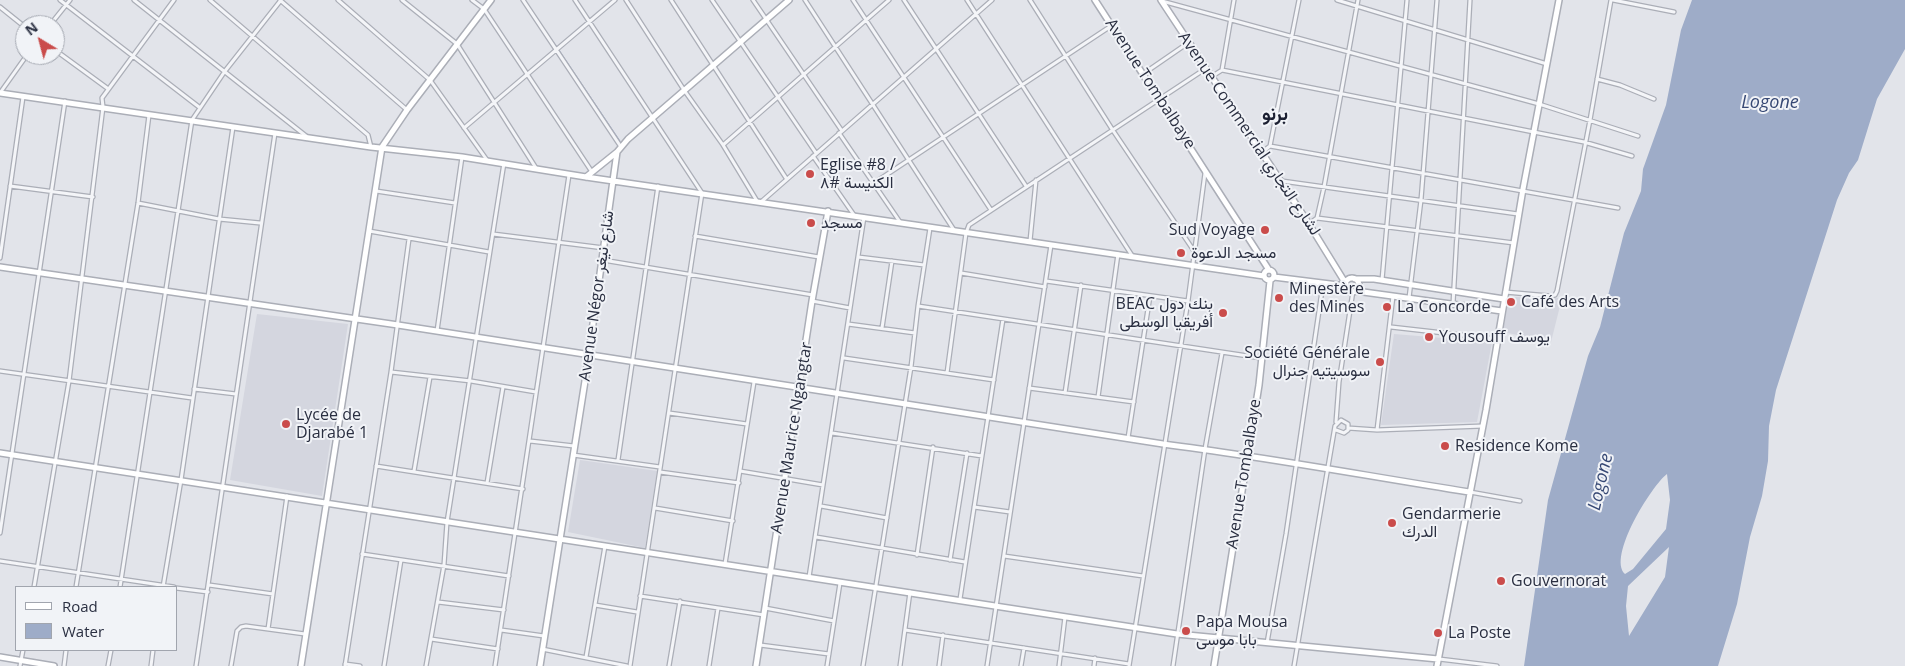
<!DOCTYPE html>
<html>
<head>
<meta charset="utf-8">
<style>
	body { margin:0 }
	#map { position:relative; width:1905px; height:666px; overflow:hidden; background:#e2e4ea; font-family:"Open Sans",sans-serif }
	canvas { display:block }
	.legend { position:absolute; left:15px; top:586px; width:162px; height:65px; box-sizing:border-box; background:#f1f3f7; border:1px solid #a1a5ae; margin:0; padding:6px 9px; list-style:none; font-size:15px; color:#2a2f41 }
	.legend li { display:flex; align-items:center; gap:10px; height:25px }
	.legend b { width:25px; border:1px solid #a1a5ae }
	.north { position:absolute; left:15px; top:15px; width:50px; height:50px; box-sizing:border-box; background:#f1f3f7; border:1px solid #a1a5ae; border-radius:50%; rotate:323deg; font-size:14px; font-weight:700; line-height:20px; text-align:center; color:#2a2f41 }
	.north::after { content:''; display:block; margin:auto; width:18px; height:22px; background:#ca4c4b; clip-path:polygon(50% 0,100% 100%,50% 72%,0 100%) }
</style>
</head>
<body>
<div id="map">
<canvas width="1905" height="666"></canvas>
<ul class="legend">
<li><b style="height:6px;background:#fff"></b>Road</li>
<li><b style="height:14px;background:#9eacc8"></b>Water</li>
</ul>
<div class="north">N</div>
</div>
<script>
const ctx = document.querySelector('canvas').getContext('2d');
ctx.lineJoin = 'round';
function fillPath(path, color) { ctx.fillStyle = color; ctx.fill(path, 'evenodd'); }
function strokePath(path, color, width, dash) { ctx.strokeStyle = color; ctx.lineWidth = width; ctx.lineCap = dash ? 'butt' : 'round'; ctx.setLineDash(dash || []); ctx.stroke(path); }
function label(font, color, halo, rows, align = 'center') {
  ctx.font = font + ' "Open Sans",Vazirmatn,sans-serif'; ctx.lineWidth = 4; ctx.setLineDash([]); ctx.textBaseline = 'middle'; ctx.strokeStyle = halo; ctx.fillStyle = color; for (const [text, x, y, turn = 0] of rows) {
    ctx.save(); ctx.translate(x, y); ctx.rotate((+turn || 0) * Math.PI / 180); ctx.textAlign = isNaN(turn) ? turn : align; if (halo) ctx.strokeText(text, 0, 0); ctx.fillText(text, 0, 0); ctx.restore();
  }
}
const built = new Path2D(`
	M1509,297l53,1 -11,44 -48,-10z
	M257,314l91,10 -26,172 -92,-16z
	M1394,334l98,8 -15,80 -96,3z
	M580,460l77,11 -12,77 -77,-16z`);
const water = new Path2D(`
	M1692,0h213v49l-28,50 -19,61 -9,13 -12,27 -61,190 -7,36 -1,35 -6,35 -12,41 -13,67 -19,62h-194l24,-166 40,-144 12,-29 24,-94 17,-42 2,-22 23,-64 15,-75zM1667,474l3,26 -4,29 -33,40 -8,5c-18,-17 27,-89 42,-100zM1669,547l-4,30 -36,59 -3,-30 2,-20z`);
const stream = new Path2D(`
	M545,30l12,17
	M559,50l61,91`);
const street = new Path2D(`
	M60,0l139,107
	M134,0l172,136
	M210,0l158,135 3,12
	M280,0l127,110
	M338,0l92,80 57,80
	M402,0l55,44 79,124
	M472,0l12,9 108,163
	M523,0l98,147
	M575,0l127,193 -72,473
	M626,0l58,90 39,55 34,56
	M671,0l115,178
	M712,0l104,153
	M753,0l89,131
	M805,0l149,230
	M853,0l138,210
	M904,0l122,186
	M967,0l166,257
	M1030,0l82,129 82,122
	M1337,0l210,64
	M1613,0l61,12
	M1162,1l377,103 99,32
	M0,7l25,20
	M50,25l20,-25
	M55,50l52,38
	M1222,70l12,-70
	M1143,74l45,-31
	M1211,77l11,-7 362,72 48,14
	M1597,79l23,6 34,14
	M0,93l27,-38
	M464,128l151,-128
	M839,133l61,89
	M723,145l166,-145
	M1270,146l348,62
	M1261,153l9,-7 29,-146
	M813,156l41,59
	M1282,181l236,33
	M874,183l237,-157
	M10,186l83,11
	M376,191l79,12
	M761,202l231,-202
	M138,203l81,16 41,4
	M1317,218l197,25
	M1309,224l8,-6 7,-31 34,-187
	M930,228l-12,78 343,52
	M369,231l120,21
	M493,234l111,14
	M695,236l124,21
	M1030,241l6,-61
	M858,257l66,8
	M0,258l23,-161
	M603,260l210,35
	M961,273l84,14
	M1382,280l25,-280
	M1046,281l142,20
	M1505,292l45,4 5,-1 2,-4 33,-171 21,-120
	M1409,298l12,-98 16,-200
	M812,301l38,7
	M1453,304l17,-304
	M848,324l67,9
	M1391,327l106,12
	M882,328l10,-67
	M437,331l25,-174
	M844,358l150,22
	M0,371l192,27
	M391,372l80,9 65,11
	M947,373l19,-140 3,-8 236,-156
	M1029,388l105,14
	M194,389l42,5
	M1065,393l16,-108
	M1098,397l20,-143
	M669,413l78,11
	M1336,422l3,-40 14,-91
	M1348,428l29,2 106,-4
	M1377,430l16,-134
	M832,433l150,23
	M1128,438l22,-142
	M530,441l44,5
	M573,455l87,12
	M618,460l40,-274
	M376,466l147,23
	M414,471l16,-94
	M740,471l83,14
	M660,472l79,11
	M487,483l16,-96
	M1470,492l50,9
	M821,506l66,12
	M974,507l36,5
	M655,508l78,13
	M0,533l65,-432
	M816,537l149,25
	M362,554l147,22
	M917,555l16,-108
	M1004,556l139,20
	M950,560l17,-107
	M0,561l174,26
	M725,564l29,-182
	M809,577l55,-360
	M209,585l64,9
	M34,587l35,-206 34,-274 -1,-9 72,-98
	M76,587l62,-384 11,-88
	M120,587l72,-467 33,-49 56,-71
	M163,587l18,-107 52,-353
	M176,588l32,4
	M640,596l124,19
	M960,599l43,-280
	M438,602l66,8
	M595,605l42,7
	M765,608l69,13
	M268,629l19,-133
	M501,630l43,6
	M905,630l224,34
	M431,639l67,10
	M1267,643l19,-109 37,-250
	M760,645l69,9
	M542,649l85,17
	M586,657l19,-111
	M1439,659l58,7
	M345,664l15,2
	M20,666l3,-16
	M64,666l2,-16
	M108,666l3,-16
	M151,666l2,-16
	M196,666l79,-533
	M231,666l6,-35 4,-4 5,-1 59,8
	M345,666l46,-294 18,-133
	M384,666l17,-106
	M426,666l18,-101 3,-43 57,-359
	M495,666l74,-491
	M669,666l11,-65
	M709,666l9,-58
	M827,666l13,-83
	M863,666l48,-299 7,-61
	M900,666l10,-74
	M939,666l4,-31
	M987,666l64,-421
	M1021,666l3,-18
	M1059,666l6,-49
	M1094,666l1,-8
	M1129,666l59,-365 17,-128
	M1173,666l32,-217 17,-96
	M1294,666l41,-240 6,-6 7,4v6l-4,3 -8,-3`);
const secondary = new Path2D(`
	M1095,0l174,270
	M1161,0l148,224 37,60
	M0,93l371,54 91,10 124,20 678,99
	M586,177l31,-25
	M0,267l398,58 765,119c103,13 204,32 306,48
	M1264 275a5 5 0 1 1 10 0a5 5 0 1 1-10 0Z
	M1274,277l72,9
	M1345 285a7 7 0 1 1 14 0a7 7 0 1 1-14 0Z
	M1355,279h19l130,20
	M1356,291l146,20
	M0,453l1177,181 261,25
	M0,657l54,9
	M301,666l81,-519 25,-37 84,-110
	M540,666l45,-285 32,-229 11,-13 161,-139
	M756,666l56,-365 16,-90
	M1214,666l45,-281 11,-104
	M1437,666l49,-256 37,-221 36,-189`);
const markers = [
	[810,174,5,"#ca4c4b"],
	[811,223,5,"#ca4c4b"],
	[1265,230,5,"#ca4c4b"],
	[1181,253,5,"#ca4c4b"],
	[1279,298,5,"#ca4c4b"],
	[1511,302,5,"#ca4c4b"],
	[1387,307,5,"#ca4c4b"],
	[1223,313,5,"#ca4c4b"],
	[1429,337,5,"#ca4c4b"],
	[1380,362,5,"#ca4c4b"],
	[286,424,5,"#ca4c4b"],
	[1445,446,5,"#ca4c4b"],
	[1392,523,5,"#ca4c4b"],
	[1501,581,5,"#ca4c4b"],
	[1186,631,5,"#ca4c4b"],
	[1438,633,5,"#ca4c4b"]
];
const streetNames = [
	["Avenue Tombalbaye",1150,84,57],
	["Avenue Commercial لشارع التجاري",1249,134,56],
	["Avenue Négor شارع نيغر",597,296,-82],
	["Avenue Maurice Ngangtar",792,438,-81],
	["Avenue Tombalbaye",1244,474,-81]
];
const poiNames = [
	["Eglise #8 /",820,165],
	["الكنيسة #٨",820,183],
	["مسجد",821,223],
	["Sud Voyage",1255,230,"right"],
	["مسجد الدعوة",1191,253],
	["Minestère",1289,289],
	["des Mines",1289,307],
	["Café des Arts",1521,302],
	["BEAC بنك دول",1213,304,"right"],
	["أفريقيا الوسطى",1213,322,"right"],
	["La Concorde",1397,307],
	["Yousouff يوسف",1439,337],
	["Société Générale",1370,353,"right"],
	["سوسيتيه جنرال",1370,371,"right"],
	["Lycée de",296,415],
	["Djarabé 1",296,433],
	["Residence Kome",1455,446],
	["Gendarmerie",1402,514],
	["الدرك",1402,532],
	["Gouvernorat",1511,581],
	["Papa Mousa",1196,622],
	["بابا موسى",1196,640],
	["La Poste",1448,633]
];
const waterNames = [
	["Logone",1770,103],
	["Logone",1601,482,-77]
];
const quarterNames = [
	["برنو",1275,115]
];
fillPath(built, '#d4d6df');
fillPath(water, '#9eacc8');
strokePath(stream, '#9eacc8', 1);
strokePath(street, '#abaeb7', 5.5);
strokePath(secondary, '#abaeb7', 8);
strokePath(street, '#f4f5f8', 3);
strokePath(secondary, '#fff', 5);
for (const [x, y, r, color] of markers) { const dot = new Path2D(); dot.arc(x, y, r, 0, 2 * Math.PI); ctx.fillStyle = color; ctx.fill(dot); strokePath(dot, '#f1f3f7', 2); }
label('16px', '#2a2f41', '#f1f3f7', streetNames);
label('16px', '#2a2f41', '#f1f3f7', poiNames, 'left');
label('italic 18px', '#364874', '#f1f3f7', waterNames);
label('bold 19px', '#1c2032', '#f1f3f7', quarterNames);
</script>
</body>
</html>
